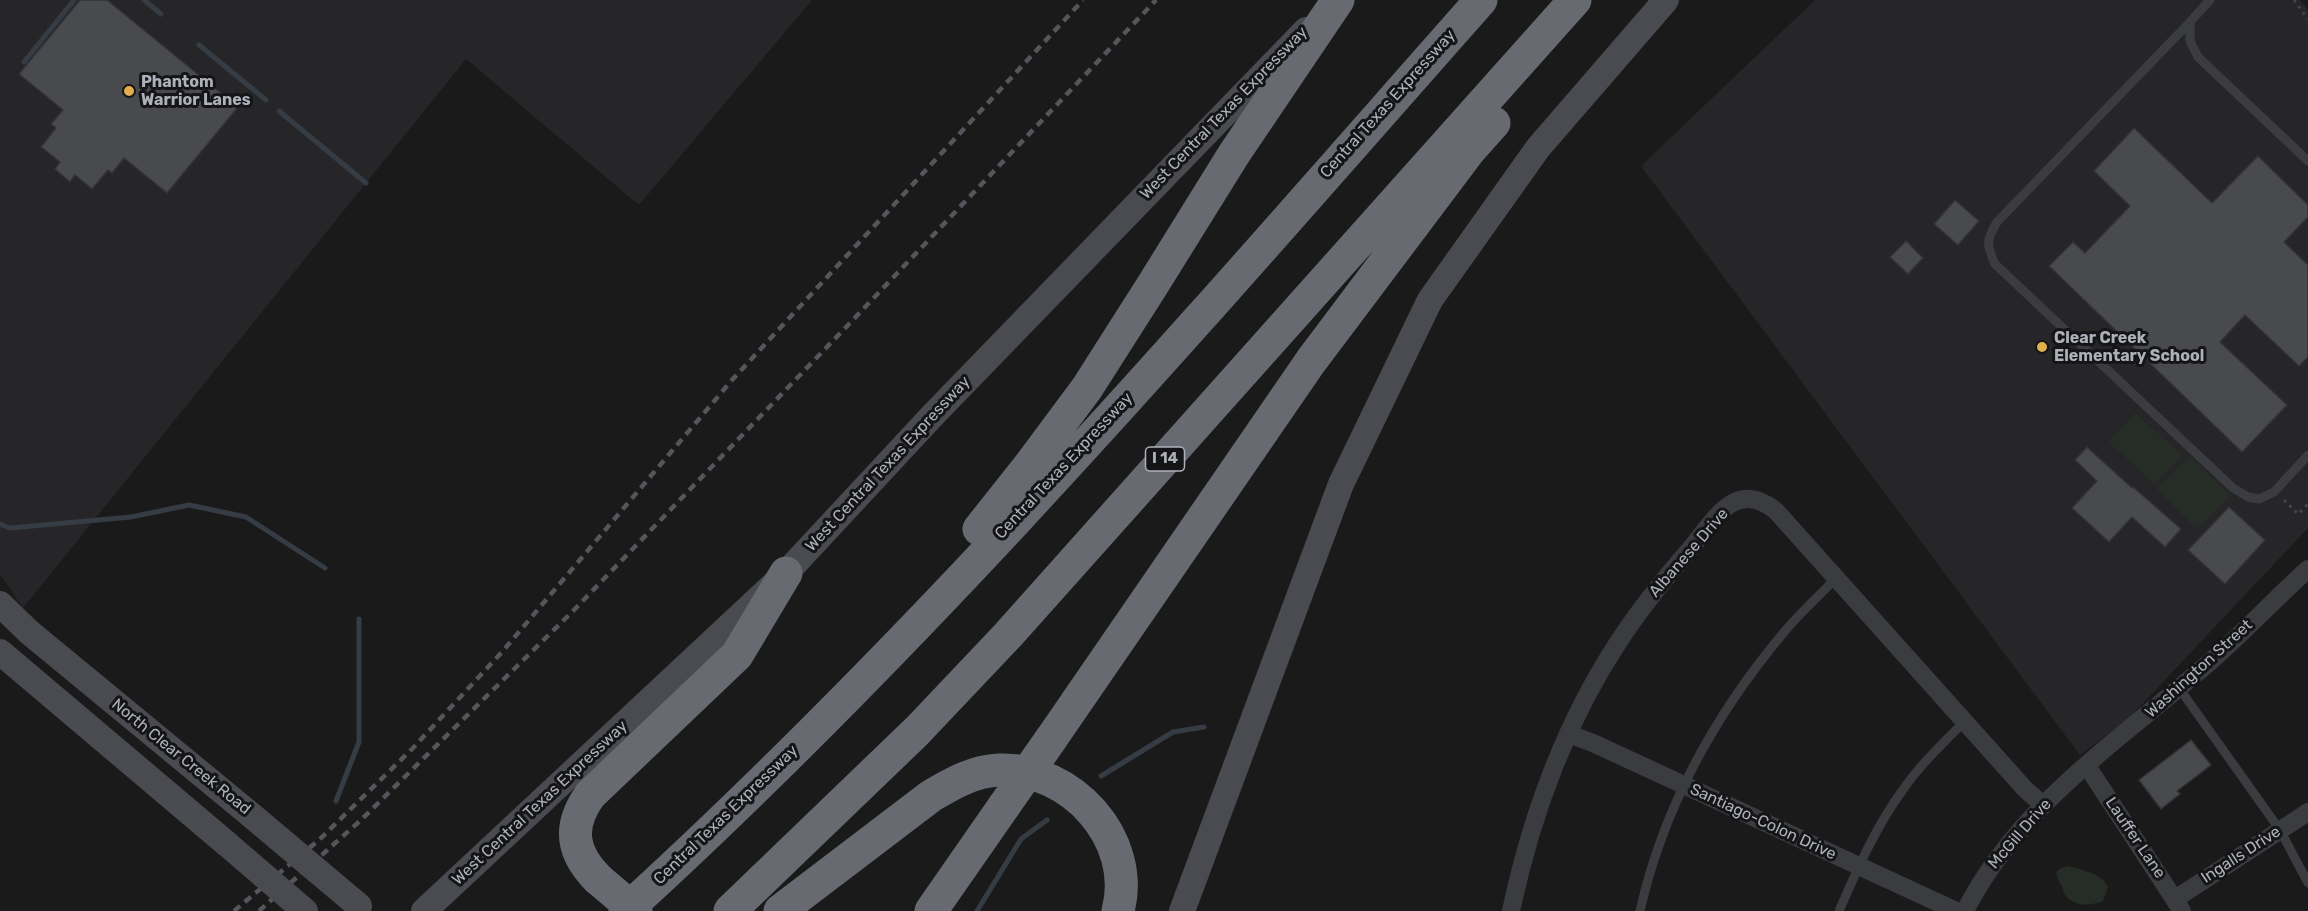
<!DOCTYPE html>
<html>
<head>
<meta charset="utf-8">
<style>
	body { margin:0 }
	canvas { display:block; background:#1a1a1b }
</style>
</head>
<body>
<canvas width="2308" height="911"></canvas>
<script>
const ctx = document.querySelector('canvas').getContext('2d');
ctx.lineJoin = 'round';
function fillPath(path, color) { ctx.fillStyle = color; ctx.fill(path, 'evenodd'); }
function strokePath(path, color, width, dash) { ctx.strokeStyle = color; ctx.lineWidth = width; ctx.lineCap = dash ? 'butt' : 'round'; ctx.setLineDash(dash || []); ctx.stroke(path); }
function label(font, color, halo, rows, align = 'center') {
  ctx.font = font + ' Rubik,sans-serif'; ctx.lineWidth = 6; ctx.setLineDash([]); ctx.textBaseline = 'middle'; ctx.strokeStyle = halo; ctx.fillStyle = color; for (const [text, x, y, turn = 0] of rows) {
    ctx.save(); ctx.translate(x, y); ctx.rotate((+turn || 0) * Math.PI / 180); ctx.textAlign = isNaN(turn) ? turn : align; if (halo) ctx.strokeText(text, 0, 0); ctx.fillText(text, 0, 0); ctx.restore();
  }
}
const built = new Path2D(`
	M0,0h812l-173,205 -173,-146 -443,549 -23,-34z
	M1815,0h485l8,10v518l-178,189 -50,38 -439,-589z`);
const green = new Path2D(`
	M2135,413l47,42 -27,30 -46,-43z
	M2190,456l40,40 -33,33 -40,-40z
	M2068,866c14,4 33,7 40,21l-5,14c-12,5 -28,6 -37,-5 -4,-5 -1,-4 -4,-9 -5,-11 -12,-17 6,-21z`);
const stream = new Path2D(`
	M144,0l17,14
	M199,45l67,55
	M24,62l50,-62
	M279,111l87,72
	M0,524l10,4 121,-11 58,-12 57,12 79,51
	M1101,776l72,-44 31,-5
	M336,801l23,-59v-123
	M977,911l44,-72 26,-19`);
const building = new Path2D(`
	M80,0h27l131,107 -71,86 -43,-35 -12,15 -4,-3 -16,19 -17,-14 -5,7 -15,-13 5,-7 -19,-15 15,-19 -5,-4 12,-14 -44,-36z
	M2134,128l78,75 46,-47 50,49v12l-24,25 24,23v92l-9,9 -54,-51 -25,27 67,63 -45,47 -193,-186 24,-24 12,11 45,-47 -36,-35z
	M1955,200l24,21 -21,24 -24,-21z
	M1906,241l17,17 -15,16 -18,-17z
	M2087,447l45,41 1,-1 48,42 -16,18 -33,-30 -23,25 -37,-34 25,-27 -22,-21z
	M2229,507l36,33 -40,44 -37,-34z
	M2191,740l20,25 -34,26 3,3 -19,15 -22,-29z`);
const path = new Path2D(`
	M2294,0l14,19
	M2284,500l14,14 10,-10`);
const lane = new Path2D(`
	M2210,0l-20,22v19l8,16 110,104
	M2190,22l-193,200c-11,19 -11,22 -2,42l238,224 15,9 11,2 15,-7 34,-37
	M2179,688l101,142 28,53
	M1640,911c24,-106 75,-197 145,-280 15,-18 34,-35 50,-52
	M1839,911c18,-41 36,-83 63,-120 17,-25 40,-47 62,-69`);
const street = new Path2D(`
	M1569,734l24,9 363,168
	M2087,766l95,145
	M2175,899l133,-87
	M1511,911c20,-94 54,-188 108,-270 21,-32 46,-63 72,-93 24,-29 45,-70 85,-37l249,278 18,16
	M1965,911c54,-107 159,-174 247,-251 33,-29 63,-61 96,-91`);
const secondary = new Path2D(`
	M0,604l29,28 222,183
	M0,652l227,192
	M424,911l362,-338 146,-157 374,-386
	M1182,911l159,-427 89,-184 108,-152 128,-148`);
const highway = new Path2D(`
	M979,529l50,-63 58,-78 65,-102 82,-132 104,-154
	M1051,739l260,-378 158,-210 25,-28
	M598,879c-27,-27 -30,-53 -8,-84l147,-140 49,-82
	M625,911c308,-281 580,-599 856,-911
	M730,911l187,-180 91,-96 567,-635
	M780,911l151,-115c22,-13 43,-25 68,-26 72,-3 138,69 119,141
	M931,911l73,-105`);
const rail = new Path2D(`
	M234,911l86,-72 93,-91 89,-96 230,-272 351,-380
	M259,911l102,-91 212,-209 277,-288 306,-323`);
const secondaryBridge = new Path2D(`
	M251,815l108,91
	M227,844l78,67`);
const highwayBridge = new Path2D(`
	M1004,806l47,-67
	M598,879l38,32`);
const markers = [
	[129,91,6,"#e0ae4d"],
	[2042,347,6,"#e0ae4d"]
];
const shields = [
	[1165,459,39]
];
const shieldNames = [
	["I 14",1165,459]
];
const poiNames = [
	["Phantom",141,82],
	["Warrior Lanes",141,100],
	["Clear Creek",2054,338],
	["Elementary School",2054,356]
];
const streetNames = [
	["Central Texas Expressway",1388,104,-48],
	["West Central Texas Expressway",1224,113,-46],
	["West Central Texas Expressway",888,464,-47],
	["Central Texas Expressway",1064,466,-47],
	["Albanese Drive",1689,553,-49],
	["Washington Street",2199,669,-42],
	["North Clear Creek Road",181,757,39],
	["West Central Texas Expressway",540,803,-43],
	["Central Texas Expressway",726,815,-44],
	["Santiago-Colon Drive",1763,822,25],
	["McGill Drive",2020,834,-49],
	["Lauffer Lane",2135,838,56],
	["Ingalls Drive",2241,855,-33]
];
fillPath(built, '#262628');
fillPath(green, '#262d27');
strokePath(stream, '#353c43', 5);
fillPath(building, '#494a4e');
strokePath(building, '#343437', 1.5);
strokePath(path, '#414347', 3, [3, 4.5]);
strokePath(lane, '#3b3c40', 9);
strokePath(street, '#3b3c40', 18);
strokePath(secondary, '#494b50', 26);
strokePath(highway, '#686a71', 33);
strokePath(rail, '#54565b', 4.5, [8, 6]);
strokePath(secondaryBridge, '#494b50', 26);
strokePath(highwayBridge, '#686a71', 33);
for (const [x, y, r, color] of markers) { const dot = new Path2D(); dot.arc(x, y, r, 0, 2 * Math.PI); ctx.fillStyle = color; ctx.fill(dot); strokePath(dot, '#151517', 2); }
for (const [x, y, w] of shields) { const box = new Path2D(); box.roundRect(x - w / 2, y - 12, w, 24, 4.5); ctx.fillStyle = '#151517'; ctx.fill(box); strokePath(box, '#adb1ba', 1.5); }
label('bold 15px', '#adb1ba', null, shieldNames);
label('bold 16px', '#adb1ba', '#151517', poiNames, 'left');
label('16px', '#adb1ba', '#151517', streetNames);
</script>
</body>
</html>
